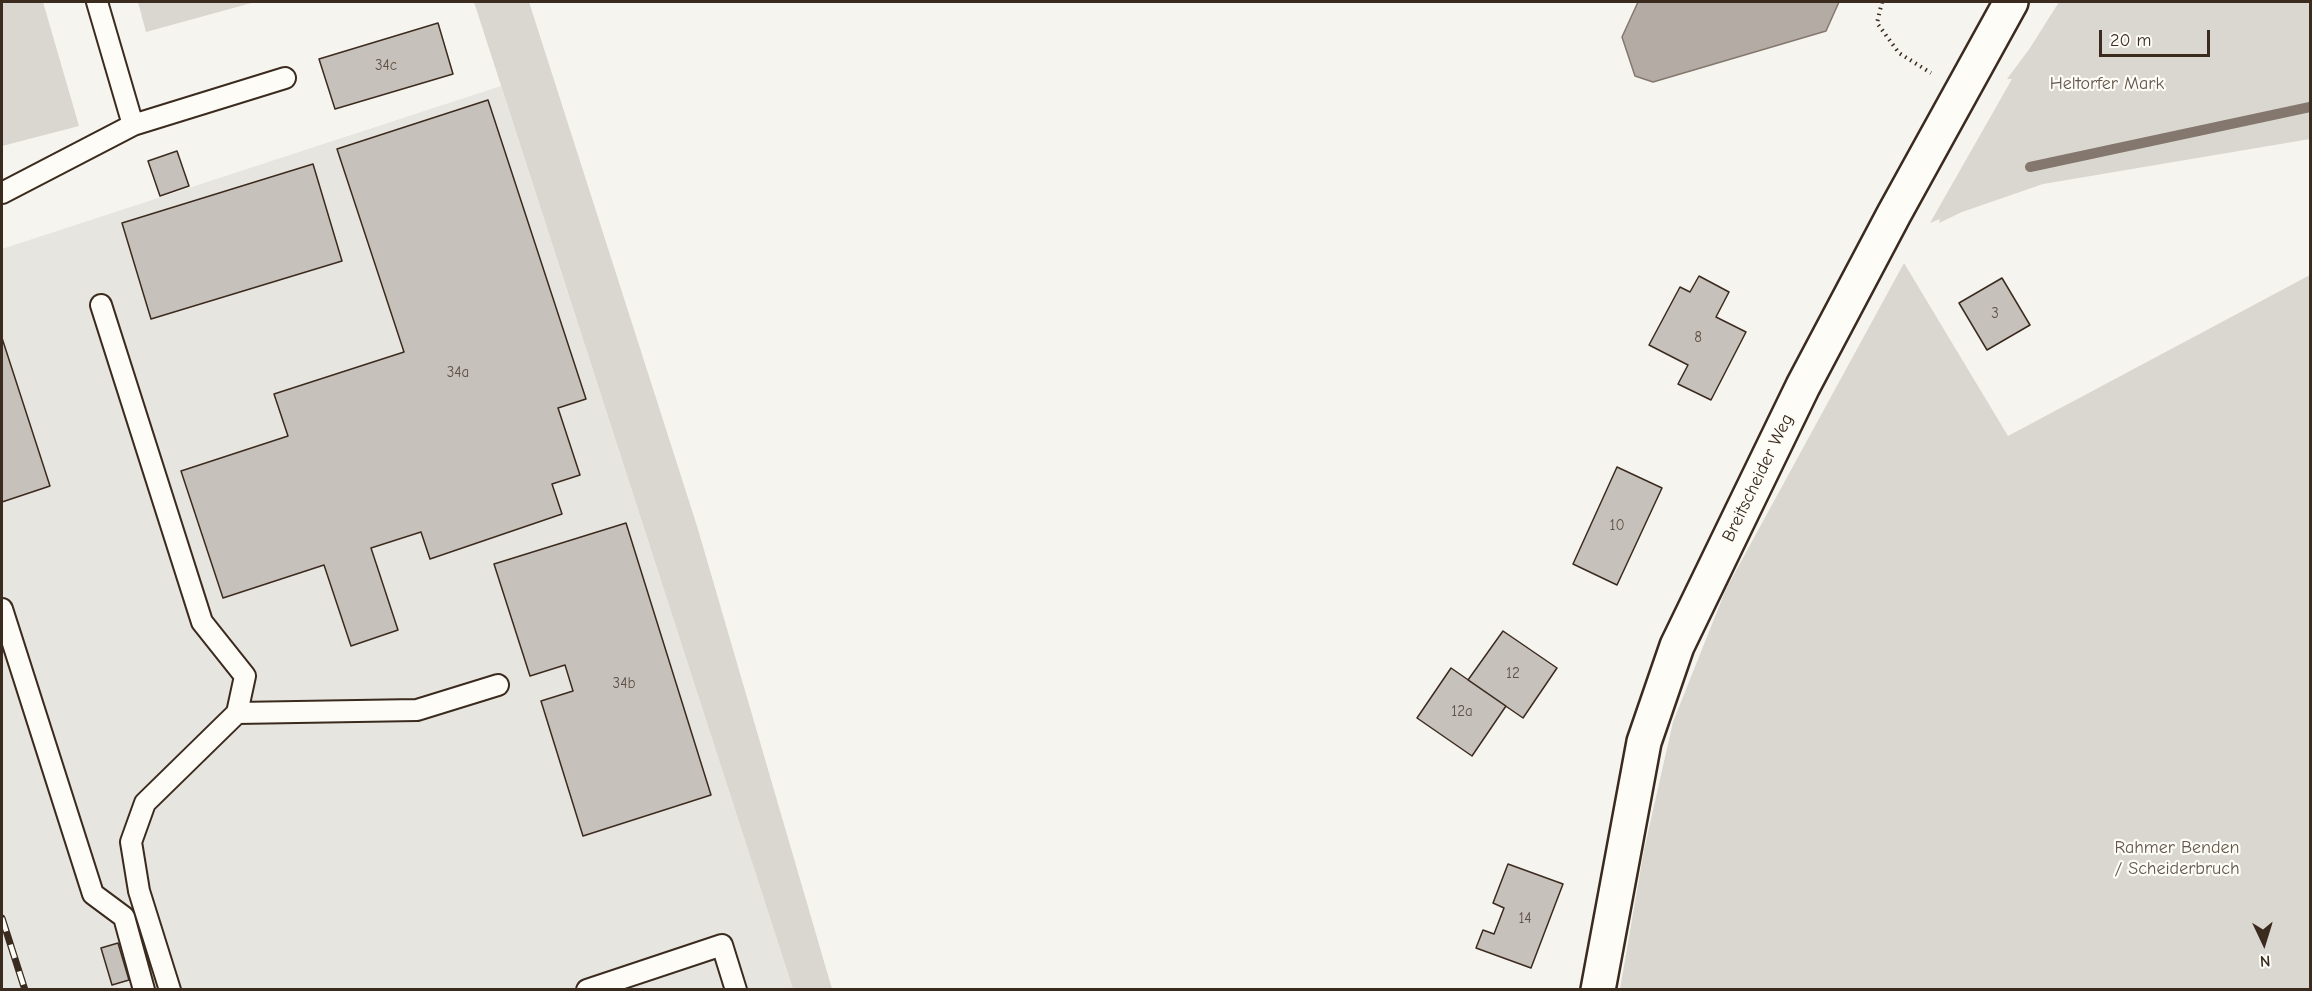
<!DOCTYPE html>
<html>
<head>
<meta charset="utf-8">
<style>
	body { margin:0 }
	#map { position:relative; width:2312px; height:991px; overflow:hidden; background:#f5f4ee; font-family:"Comic Neue",sans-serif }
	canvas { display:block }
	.frame { position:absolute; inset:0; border:3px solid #3b2a1e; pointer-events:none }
	.north { position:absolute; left:2234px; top:913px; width:60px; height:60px; -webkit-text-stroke:4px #fdfcf7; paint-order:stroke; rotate:176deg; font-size:16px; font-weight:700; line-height:24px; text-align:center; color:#3b2a1e }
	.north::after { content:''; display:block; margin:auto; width:21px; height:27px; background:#3b2a1e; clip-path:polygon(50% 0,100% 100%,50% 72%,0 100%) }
	.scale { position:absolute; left:2099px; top:30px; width:111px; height:27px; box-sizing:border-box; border:3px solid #3b2a1e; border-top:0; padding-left:8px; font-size:18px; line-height:21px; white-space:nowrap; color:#3b2a1e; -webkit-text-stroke:4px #fdfcf7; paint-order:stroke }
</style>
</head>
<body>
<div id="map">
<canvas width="2312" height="991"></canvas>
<div class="frame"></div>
<div class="north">N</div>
<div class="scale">20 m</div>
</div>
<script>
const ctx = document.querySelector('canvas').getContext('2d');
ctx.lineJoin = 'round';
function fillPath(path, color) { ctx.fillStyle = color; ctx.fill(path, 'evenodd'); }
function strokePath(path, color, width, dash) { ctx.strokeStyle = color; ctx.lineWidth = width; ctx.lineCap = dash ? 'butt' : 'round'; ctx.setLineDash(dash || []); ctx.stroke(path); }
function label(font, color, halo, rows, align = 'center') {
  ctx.font = font + ' "Comic Neue",sans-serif'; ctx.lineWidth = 4.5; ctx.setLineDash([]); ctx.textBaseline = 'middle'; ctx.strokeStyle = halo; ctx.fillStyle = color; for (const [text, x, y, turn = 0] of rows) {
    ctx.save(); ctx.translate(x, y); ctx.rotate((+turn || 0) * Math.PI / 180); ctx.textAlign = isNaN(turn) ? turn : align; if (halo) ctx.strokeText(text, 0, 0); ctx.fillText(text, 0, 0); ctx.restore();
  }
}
const built = new Path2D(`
	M501,86l292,903h-791v-740z`);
const green = new Path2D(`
	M2,2h41l36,124 -77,20z
	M138,2h117l-109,30z
	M474,2h55l168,524 135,463h-39z
	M2059,2h251v137l-267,45 -81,28 -23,11 1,-4 -10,4 82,-144h-5l23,-31z
	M1904,263l104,173 302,-161v714h-690l24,-139 29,-128 53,-133z`);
const water = new Path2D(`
	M1638,2h201l-13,29 -173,51 -18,-6 -13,-39z`);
const stream = new Path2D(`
	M2030,167l280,-60`);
const building = new Path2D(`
	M438,23l15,51 -118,35 -16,-50z
	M488,100l98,299 -28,9 22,67 -28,9 10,30 -132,45 -9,-27 -50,16 27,82 -47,16 -27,-81 -101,33 -42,-127 107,-35 -14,-42 130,-42 -67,-203z
	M177,151l12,35 -29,10 -12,-35z
	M313,164l29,97 -191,58 -29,-96z
	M1699,276l30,16 -13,25 30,15 -35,68 -33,-16 10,-19 -39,-20 31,-58 10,5z
	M2002,278l28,47 -43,25 -28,-47z
	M2,338l48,148 -48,16z
	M1617,467l45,21 -45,97 -44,-21z
	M626,523l85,272 -128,41 -42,-135 32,-10 -8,-26 -35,11 -36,-112z
	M1503,631l54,37 -34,50 -55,-38z
	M1451,668l55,38 -34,50 -55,-38z
	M1508,864l55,20 -32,84 -55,-20 7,-18 11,4 10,-26 -11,-5z
	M118,943l11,37 -17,5 -11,-37z`);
const path = new Path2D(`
	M1882,2l-5,21 22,30 32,20`);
const service = new Path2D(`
	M97,2l36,123
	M2,193l131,-68 152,-47
	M101,305l101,317 43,54 -8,37
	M2,609l91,285 31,23 20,73
	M170,990l-31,-99 -8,-49 14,-39 92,-90 180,-3 81,-25
	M587,990l135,-45 14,45`);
const secondary = new Path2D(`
	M1598,990l46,-248 33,-96 126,-260 91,-172 117,-212`);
const rail = new Path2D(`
	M2,918l23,72`);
const numberNames = [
	["34c",386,66],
	["3",1995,314],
	["8",1698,338],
	["34a",458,373],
	["10",1617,526],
	["12",1513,674],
	["34b",624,684],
	["12a",1462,712],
	["14",1525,919]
];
const parkNames = [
	["Heltorfer Mark",2107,84],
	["Rahmer Benden",2177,848],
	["/ Scheiderbruch",2177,869]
];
const streetNames = [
	["Breitscheider Weg",1758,478,-64]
];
fillPath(built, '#e7e5df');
fillPath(green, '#dad6d0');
fillPath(water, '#b4aca4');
strokePath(water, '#84786e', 1.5);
strokePath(stream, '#84786e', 10);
fillPath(building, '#c7c1bb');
strokePath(building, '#3b2a1e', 1.5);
strokePath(service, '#3b2a1e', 24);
strokePath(secondary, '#3b2a1e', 38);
strokePath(path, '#3b2a1e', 4, [1.5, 4.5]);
strokePath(service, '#fdfcf7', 20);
strokePath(secondary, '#fdfcf7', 33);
strokePath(rail, '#3b2a1e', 7);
strokePath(rail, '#fdfcf7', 4.5, [14]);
label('15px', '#5e5045', null, numberNames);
label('18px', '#63554a', '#fdfcf7', parkNames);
label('18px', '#3b2a1e', '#fdfcf7', streetNames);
</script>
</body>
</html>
